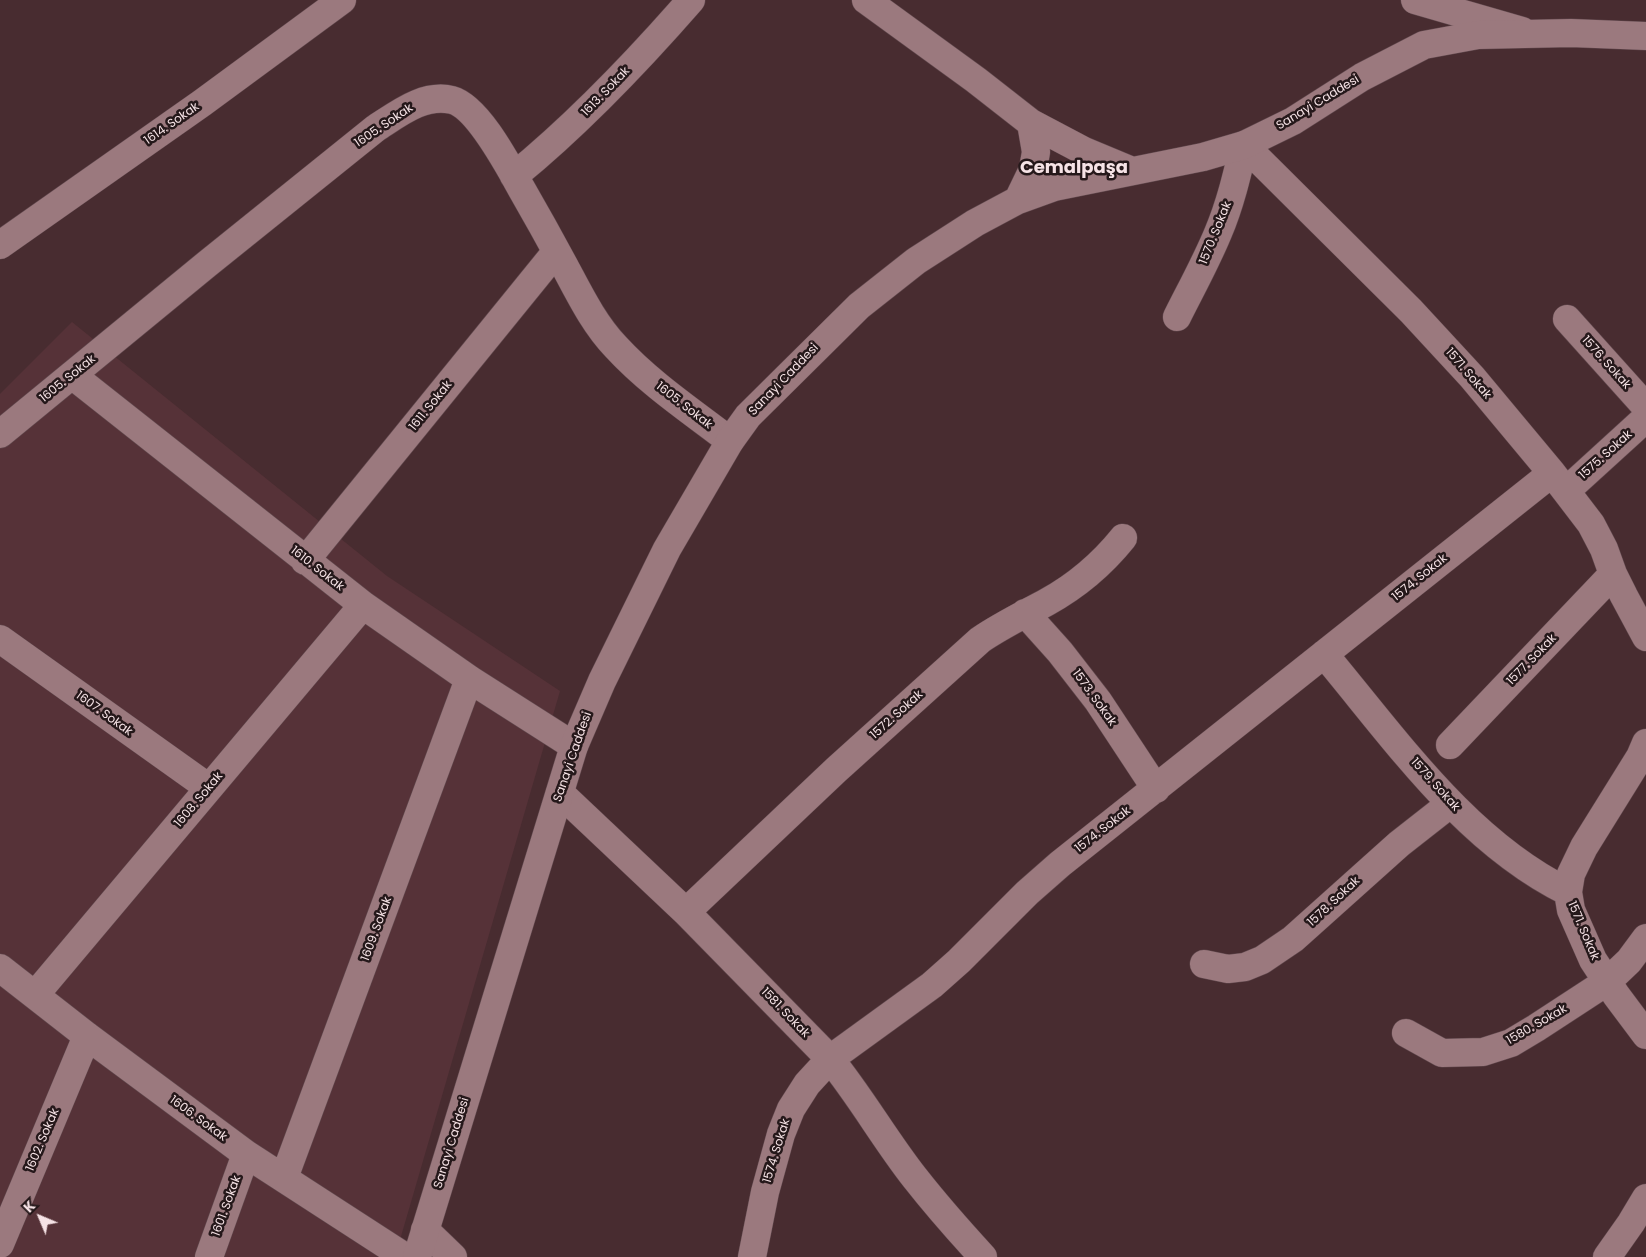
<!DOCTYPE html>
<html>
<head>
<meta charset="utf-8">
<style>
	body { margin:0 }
	#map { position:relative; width:1646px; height:1257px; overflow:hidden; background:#482c30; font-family:Poppins,sans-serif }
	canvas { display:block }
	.north { position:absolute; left:15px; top:1192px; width:50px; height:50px; -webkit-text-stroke:4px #25181a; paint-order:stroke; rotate:315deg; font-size:14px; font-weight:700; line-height:20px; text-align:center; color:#f6e3e6 }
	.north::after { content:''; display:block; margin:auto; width:18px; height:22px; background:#f6e3e6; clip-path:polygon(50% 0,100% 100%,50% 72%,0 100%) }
</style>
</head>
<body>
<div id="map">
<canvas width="1646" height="1257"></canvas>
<div class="north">K</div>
</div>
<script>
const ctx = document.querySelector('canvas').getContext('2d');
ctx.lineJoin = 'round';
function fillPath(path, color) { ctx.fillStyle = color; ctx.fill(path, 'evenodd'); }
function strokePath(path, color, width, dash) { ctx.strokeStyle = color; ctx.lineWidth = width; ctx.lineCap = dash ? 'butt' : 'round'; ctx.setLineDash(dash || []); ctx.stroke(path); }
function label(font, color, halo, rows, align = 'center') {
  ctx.font = font + ' Poppins,sans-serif'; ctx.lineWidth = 5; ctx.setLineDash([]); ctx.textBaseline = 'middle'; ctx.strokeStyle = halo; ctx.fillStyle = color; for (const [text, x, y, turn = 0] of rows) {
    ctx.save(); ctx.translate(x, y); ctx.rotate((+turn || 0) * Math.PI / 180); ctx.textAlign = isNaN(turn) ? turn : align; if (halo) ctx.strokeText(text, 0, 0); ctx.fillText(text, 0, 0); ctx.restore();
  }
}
const built = new Path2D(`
	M72,322l315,254 173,115 -165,566h-395v-863z`);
const minor = new Path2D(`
	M1415,0l107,31
	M1244,145l167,166 61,66 80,96 39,51 13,25 9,25 11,22 22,41
	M514,176c65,-53 122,-113 177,-176
	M0,245l202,-142 140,-103
	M1177,317c14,-28 29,-55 41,-84 12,-28 19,-58 26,-88
	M1567,319l79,88
	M72,375l291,230 106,74 105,67
	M0,434l207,-170 169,-136c22,-14 48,-35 76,-28 26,7 56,65 69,88 15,26 30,53 44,79 15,28 29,57 51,80 33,36 75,64 114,94
	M1566,491l80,-73
	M305,561l251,-309
	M1025,613l35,39 38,49 58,88
	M0,639l209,149
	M1324,654c72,86 142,188 244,238
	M1646,743l-6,14 -56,90 -13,27 -3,18 3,18 22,50 23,35 30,40
	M1450,745l163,-171
	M560,793l126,119 144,147c31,38 55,81 85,119 22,28 45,54 68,79
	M686,912l150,-142 144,-130c22,-15 45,-26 67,-38 29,-16 55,-38 76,-64
	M1204,964l24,5 17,-2 17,-7 31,-21 106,-95 51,-40
	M0,968l87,68 159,118 159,103
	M35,995l328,-390
	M1406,1033l36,20 41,-1 28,-9 25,-15 72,-47 21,-20 17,-23
	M284,1178l185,-499
	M425,1230l28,27
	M0,1244l87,-208
	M209,1257l37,-103
	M752,1257l13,-65 16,-58 10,-25 16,-25 23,-25 102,-74 27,-24 68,-68 33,-29 492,-391
	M1607,1257l24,-34 15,-25`);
const tertiary = new Path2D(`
	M866,0l110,80 55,43
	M1018,200l15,-31 3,-17 -5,-29 53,28 48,20
	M417,1257l157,-511 28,-65 65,-132 63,-108 18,-25 111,-110 57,-45 59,-38 43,-23 36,-13 149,-30 41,-12 49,-24 69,-44 62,-32 54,-10 93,-2 75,3`);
const streetNames = [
	["1613. Sokak",606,92,-46],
	["Sanayi Caddesi",1318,103,-31],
	["1614. Sokak",172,124,-35],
	["1605. Sokak",384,126,-34],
	["1570. Sokak",1216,233,-68],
	["1576. Sokak",1606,363,48],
	["1571. Sokak",1468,374,49],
	["1605. Sokak",68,379,-39],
	["Sanayi Caddesi",784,380,-46],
	["1611. Sokak",431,406,-51],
	["1605. Sokak",684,406,38],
	["1575. Sokak",1606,455,-42],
	["1610. Sokak",317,569,38],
	["1574. Sokak",1420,578,-39],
	["1577. Sokak",1532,660,-46],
	["1573. Sokak",1094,698,54],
	["1607. Sokak",104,714,36],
	["1572. Sokak",897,715,-42],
	["Sanayi Caddesi",573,757,-71],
	["1579. Sokak",1435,785,48],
	["1608. Sokak",199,800,-50],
	["1574. Sokak",1103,830,-38],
	["1578. Sokak",1334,902,-43],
	["1609. Sokak",377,929,-70],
	["1571. Sokak",1583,931,67],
	["1581. Sokak",785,1013,46],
	["1580. Sokak",1537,1025,-30],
	["1606. Sokak",198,1119,36],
	["1602. Sokak",43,1140,-67],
	["Sanayi Caddesi",452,1143,-73],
	["1574. Sokak",777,1151,-73],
	["1601. Sokak",227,1206,-70]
];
const districtNames = [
	["Cemalpaşa",1074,168]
];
fillPath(built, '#563238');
strokePath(minor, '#61494e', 29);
strokePath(tertiary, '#61494e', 29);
strokePath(minor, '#9b797e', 28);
strokePath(tertiary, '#9b797e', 28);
label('12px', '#f6e3e6', '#25181a', streetNames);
label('bold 18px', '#f6e3e6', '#25181a', districtNames);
</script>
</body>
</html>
